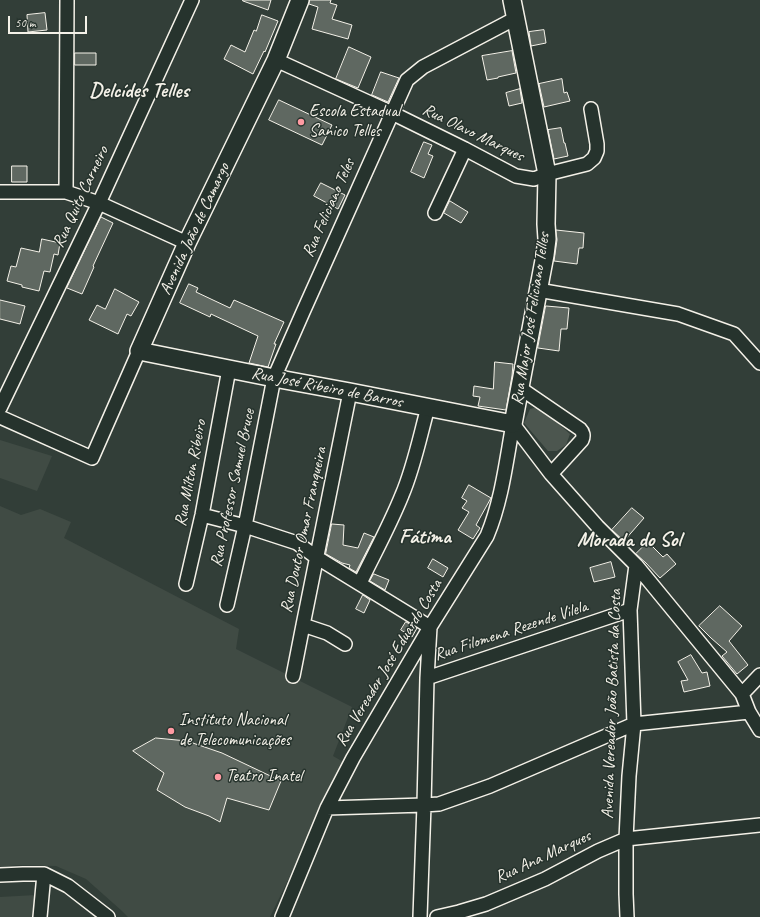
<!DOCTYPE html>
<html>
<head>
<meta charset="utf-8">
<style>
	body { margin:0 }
	#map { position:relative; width:760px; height:917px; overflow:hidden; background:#323e38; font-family:Caveat,sans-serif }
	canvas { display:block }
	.scale { position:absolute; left:8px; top:16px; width:79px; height:18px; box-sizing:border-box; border:2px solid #f4f1e8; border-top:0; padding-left:5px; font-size:12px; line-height:14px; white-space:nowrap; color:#f4f1e8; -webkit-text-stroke:3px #26332d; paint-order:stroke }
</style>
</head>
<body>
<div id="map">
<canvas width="760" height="917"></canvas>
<div class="scale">50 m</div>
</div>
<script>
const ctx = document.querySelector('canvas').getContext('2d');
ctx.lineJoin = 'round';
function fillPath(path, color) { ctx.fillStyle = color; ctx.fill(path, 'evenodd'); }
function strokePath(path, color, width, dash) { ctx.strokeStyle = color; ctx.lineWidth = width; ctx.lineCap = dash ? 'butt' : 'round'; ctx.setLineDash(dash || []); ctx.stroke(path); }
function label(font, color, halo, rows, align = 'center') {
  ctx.font = font + ' Caveat,sans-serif'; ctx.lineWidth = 3; ctx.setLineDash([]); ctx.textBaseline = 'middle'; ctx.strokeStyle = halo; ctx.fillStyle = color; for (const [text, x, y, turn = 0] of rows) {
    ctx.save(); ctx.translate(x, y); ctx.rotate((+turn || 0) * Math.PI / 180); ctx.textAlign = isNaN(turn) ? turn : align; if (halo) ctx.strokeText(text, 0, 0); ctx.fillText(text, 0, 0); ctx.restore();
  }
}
const built = new Path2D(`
	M0,440l52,16 -15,35 -37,-13z
	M0,506l21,9 19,-6 31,13 -7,16 175,91 -3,20 116,58 -19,49 12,7 -75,154h-142l-6,-6 -36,-32 -30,-13 -39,-1 -17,2z
	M36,895l-2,22h-34v-20z`);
const green = new Path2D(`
	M539,407l31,27 -4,11 -9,6h-9l-24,-28 6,-14z`);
const building = new Path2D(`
	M243,0h28l-3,10 -25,-9z
	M310,0h21l-1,3 7,2 -5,14 20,6 -4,14 -36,-10 6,-22 -9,-3z
	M45,13l2,17 -19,2 -1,-17z
	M262,15l16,6 -13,31 -1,-1 -11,23 -29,-15 7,-14 14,7 9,-22 2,1z
	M544,30l2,13 -15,3 -2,-14z
	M349,47l22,10 -13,31 -22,-9z
	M512,51l4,22 -18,4v1l-11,2 -5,-24z
	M75,53h21v12h-21z
	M381,72l18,6 -11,24 -16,-7z
	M562,79l2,14 3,-1 3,9 -26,6 -5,-23z
	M520,89l2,14 -13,3 -3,-13z
	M279,100l53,25 -10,20 -53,-25z
	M561,128l3,15h1l3,13 -14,3 -6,-29z
	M424,142l8,3 -4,9 5,2 -9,22 -13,-6z
	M12,166h15v16h-15z
	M321,183l24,12 -7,14 -24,-13z
	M450,201l18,11 -7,11 -17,-10z
	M101,217l12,6 -20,43 1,1 -12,27 -15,-6z
	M556,230l28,3 -1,15h-4l-2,16 -23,-3 3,-21z
	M42,239l18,4 -2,12 -4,-1 -4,18 -6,-1 -5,20 -17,-4v-2l-15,-4 4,-15 5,1 5,-19 18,4z
	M189,284l9,4 -2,4 34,16 4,-8 50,22 -10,22h2l-8,23 -19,-4 9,-27 -47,-22 -1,3 -30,-14z
	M115,289l24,13 -8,14 -4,-2 -9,20 -29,-14 8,-15 8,4z
	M0,300l25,6 -5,18 -20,-5z
	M546,306l23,2 -2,21h-6l-2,22 -21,-3z
	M495,362l18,2 -1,12 -6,34 -28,-4 2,-9 -7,-1 1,-10 19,3z
	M469,485l22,13 -15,27 4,3 -7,11 -15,-9 11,-18 -7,-4 5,-7 -5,-3z
	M632,508l12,10 -20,23 -12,-11z
	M332,524l12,1 -1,20 15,3 6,-15 10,4 -18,35 -7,-4 1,-3 -8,-2 -16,-9z
	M648,542l15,15 4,-3 9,10 -16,14 -14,-15 -10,-9z
	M433,559l15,9 -5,9 -15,-9z
	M611,562l4,15 -21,5 -4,-14z
	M374,574l15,6 -4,10 -15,-9z
	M363,595l7,5 -6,13 -8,-4z
	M720,606l22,20 -13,15 19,24 -11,9 -15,-18 5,-4 -16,-14 -12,-12z
	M406,622l11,6 -5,9 -11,-7z
	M691,655l11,18 5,-1 3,14 -26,6 -3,-11 7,-1 -10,-18z
	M156,738l31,3 35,12 59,28 -12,29 -42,-12 -7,24 -11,-6 -24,-9 -28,-17 7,-17 -31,-22z`);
const minor = new Path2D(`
	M276,60l116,53 73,36 51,27 18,3 13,-5 40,-10 7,-6 3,-7v-7l-6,-35
	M0,192h66l33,11 88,40
	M66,192l1,-192
	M435,213l30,-64
	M538,290l140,24 56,20 26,29
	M520,388l60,41c3,3 4,7 2,11l-31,34
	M0,408l99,-205 93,-203
	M0,417l92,41 47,-107
	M513,424l38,50 47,53 38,38 106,129 7,18 11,18
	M202,515l43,11 52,17 19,14 114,70 -3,51 -3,127 -4,112
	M360,583c14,-29 30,-58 42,-88 12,-28 18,-59 26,-88
	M186,584l16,-69 27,-146
	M227,605l18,-79 29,-148 29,-66 104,-232 16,-13 93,-49
	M303,625l24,8 18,11
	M293,676l10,-51 47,-233
	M427,678l203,-68
	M742,694l18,-19
	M327,808l97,-3 15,-1 51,-18 144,-62 115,-12
	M0,875l23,-1h21l24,12 40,31
	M40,917l4,-43
	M282,917l45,-109 26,-50 77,-131 57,-91c15,-36 19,-74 26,-112
	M437,917l22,-5 27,-8 59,-25 53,-28 28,-12 134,-14
	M627,917l-1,-23v-55l3,-63 5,-52 -4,-114 6,-45`);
const major = new Path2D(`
	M300,0l-24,60 -89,183 -48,108 135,27 76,14 163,32 32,-169 2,-16 -1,-15 1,-50 -35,-174`);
const markers = [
	[301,122,4,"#ff9aa2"],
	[171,731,4,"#ff9aa2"],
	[218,777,4,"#ff9aa2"]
];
const poiNames = [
	["Escola Estadual",309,112],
	["Sanico Telles",309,132],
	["Instituto Nacional",179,721],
	["de Telecomunicações",179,741],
	["Teatro Inatel",226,777]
];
const streetNames = [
	["Rua Olavo Marques",473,133,26],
	["Rua Quito Carneiro",81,197,-65],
	["Rua Feliciano Teles",329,208,-66],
	["Avenida João de Camargo",195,229,-65],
	["Rua Major José Feliciano Telles",531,319,-81],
	["Rua José Ribeiro de Barros",327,388,11],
	["Rua Mílton Ribeiro",191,473,-79],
	["Rua Professor Samuel Bruce",233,488,-78],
	["Rua Doutor Omar Franqueira",304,530,-78],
	["Rua Filomena Rezende Vilela",511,631,-18],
	["Rua Vereador José Eduardo Costa",389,663,-59],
	["Avenida Vereador João Batista da Costa",612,704,-88],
	["Rua Ana Marques",543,857,-25]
];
const districtNames = [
	["Delcídes Telles",139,91],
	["Fátima",425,537],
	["Morada do Sol",629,540]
];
fillPath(built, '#404b44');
fillPath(green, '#4c564f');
fillPath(building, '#5f6861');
strokePath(building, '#f4f1e8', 1);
strokePath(minor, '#f4f1e8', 16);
strokePath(major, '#f4f1e8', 20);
strokePath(minor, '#26332d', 13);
strokePath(major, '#26332d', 17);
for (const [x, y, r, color] of markers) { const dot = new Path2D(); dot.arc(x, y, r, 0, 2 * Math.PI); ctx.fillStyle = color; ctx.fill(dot); strokePath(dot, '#26332d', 1.5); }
label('17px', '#f4f1e8', '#26332d', poiNames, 'left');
label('17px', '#f4f1e8', '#26332d', streetNames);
label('bold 21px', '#f4f1e8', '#26332d', districtNames);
</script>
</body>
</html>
